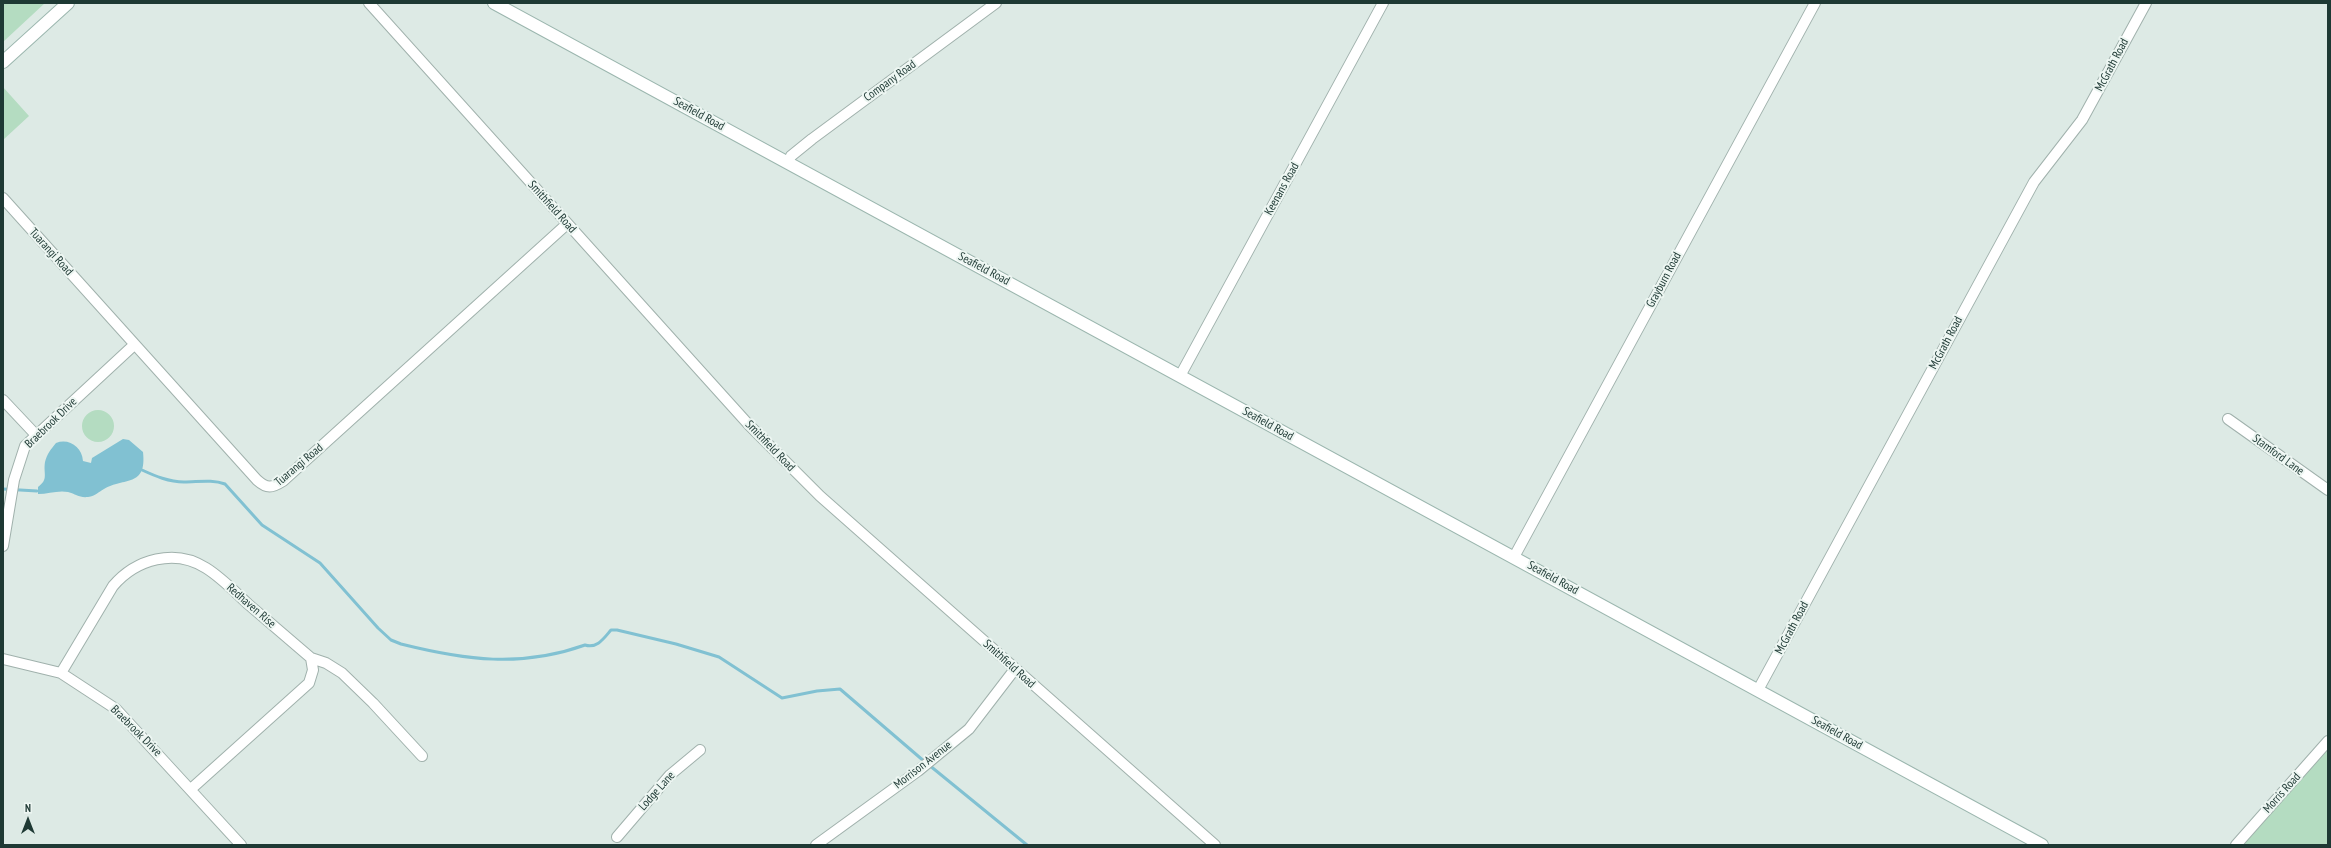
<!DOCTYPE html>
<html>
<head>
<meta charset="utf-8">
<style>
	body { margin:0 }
	#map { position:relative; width:2331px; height:848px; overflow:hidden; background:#ddeae5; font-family:"PT Sans Narrow",sans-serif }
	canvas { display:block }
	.frame { position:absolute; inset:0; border:4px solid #1e3934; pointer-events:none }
	.north { position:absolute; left:8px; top:800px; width:40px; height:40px; -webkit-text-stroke:3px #edf6f2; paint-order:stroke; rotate:0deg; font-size:11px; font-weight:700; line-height:16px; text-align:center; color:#1e3934 }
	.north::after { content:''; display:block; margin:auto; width:14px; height:18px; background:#1e3934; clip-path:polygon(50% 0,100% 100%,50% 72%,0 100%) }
</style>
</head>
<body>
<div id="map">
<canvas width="2331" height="848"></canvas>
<div class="frame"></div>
<div class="north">N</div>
</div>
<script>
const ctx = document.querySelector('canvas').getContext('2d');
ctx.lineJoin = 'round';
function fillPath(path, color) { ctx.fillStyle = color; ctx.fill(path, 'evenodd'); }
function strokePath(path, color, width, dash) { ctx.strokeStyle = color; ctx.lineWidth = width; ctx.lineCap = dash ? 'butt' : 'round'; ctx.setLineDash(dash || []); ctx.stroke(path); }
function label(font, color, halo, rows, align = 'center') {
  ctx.font = font + ' "PT Sans Narrow",sans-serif'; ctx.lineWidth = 4; ctx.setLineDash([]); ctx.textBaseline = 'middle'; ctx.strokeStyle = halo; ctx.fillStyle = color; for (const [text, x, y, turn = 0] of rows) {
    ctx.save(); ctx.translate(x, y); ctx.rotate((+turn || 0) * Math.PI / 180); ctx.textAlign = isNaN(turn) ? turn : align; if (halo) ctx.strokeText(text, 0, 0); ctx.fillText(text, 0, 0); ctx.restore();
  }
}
const green = new Path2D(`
	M3,3h42l-42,39z
	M3,87l26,29 -26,24z
	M82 426a16 16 0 1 1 32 0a16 16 0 1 1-32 0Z
	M2328,746v99h-88z`);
const water = new Path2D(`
	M123,439l6,1 14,12c4,36 -19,25 -39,37 -6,3 -8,7 -16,8 -9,1 -12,-3 -20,-5 -10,-2 -20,2 -30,2v-7c11,-8 5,-13 7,-25 2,-8 6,-13 11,-19 13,-5 26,4 27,18l8,2 1,-5z`);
const stream = new Path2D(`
	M142,470c13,6 27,12 42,12 14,0 28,-3 41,2l37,41 58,38 58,65 13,12 10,4c64,16 120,24 184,1 12,4 19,-7 26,-15h6l59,14 43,13 63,41 35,-7 23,-2 85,73
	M3,489l34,2
	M929,765l98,80`);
const street = new Path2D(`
	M369,3l334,371 46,51 71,71 395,349
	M788,163l3,-7 21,-17 184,-136
	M3,198l254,282c10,9 15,8 26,1l284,-257
	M1180,376l203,-373
	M3,400l33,35
	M2228,419l100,71
	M3,546l11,-66 11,-34 109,-101
	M1514,557l301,-554
	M311,658l15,5 16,10 31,30 49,53
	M3,659l58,14 55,36 125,136
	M61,673l52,-87c23,-27 62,-38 93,-18 16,10 29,24 42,36 21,18 42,36 63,54l2,12 -4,13 -118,106
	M1758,690l276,-508 48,-62 64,-117
	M617,837l53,-62 30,-25
	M816,845l102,-74 51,-42 46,-60
	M2236,845l92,-104`);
const secondary = new Path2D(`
	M494,3l1548,842
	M3,62l65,-59`);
const streetNames = [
	["McGrath Road",2112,65,-62],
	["Company Road",890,81,-36],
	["Seafield Road",699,114,29],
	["Keenans Road",1282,189,-61],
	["Smithfield Road",552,207,48],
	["Tuarangi Road",51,252,48],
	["Seafield Road",984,269,28],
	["Grayburn Road",1664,280,-62],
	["McGrath Road",1946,343,-62],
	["Braebrook Drive",51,423,-44],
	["Seafield Road",1268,424,29],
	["Smithfield Road",770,446,46],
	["Stamford Lane",2278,455,36],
	["Tuarangi Road",299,465,-40],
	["Seafield Road",1553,578,29],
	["Redhaven Rise",251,606,41],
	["McGrath Road",1792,628,-62],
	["Smithfield Road",1009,664,42],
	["Braebrook Drive",136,731,45],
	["Seafield Road",1837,733,29],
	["Morrison Avenue",923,765,-38],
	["Lodge Lane",657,791,-48],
	["Morris Road",2282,793,-48]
];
fillPath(green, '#b4dcc1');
fillPath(water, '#81c1d2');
strokePath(stream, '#81c1d2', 3);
strokePath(street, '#a0b1ac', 12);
strokePath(secondary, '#9bb6ae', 14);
strokePath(street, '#fff', 10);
strokePath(secondary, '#fff', 12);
label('12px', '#1e3934', '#edf6f2', streetNames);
</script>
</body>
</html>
